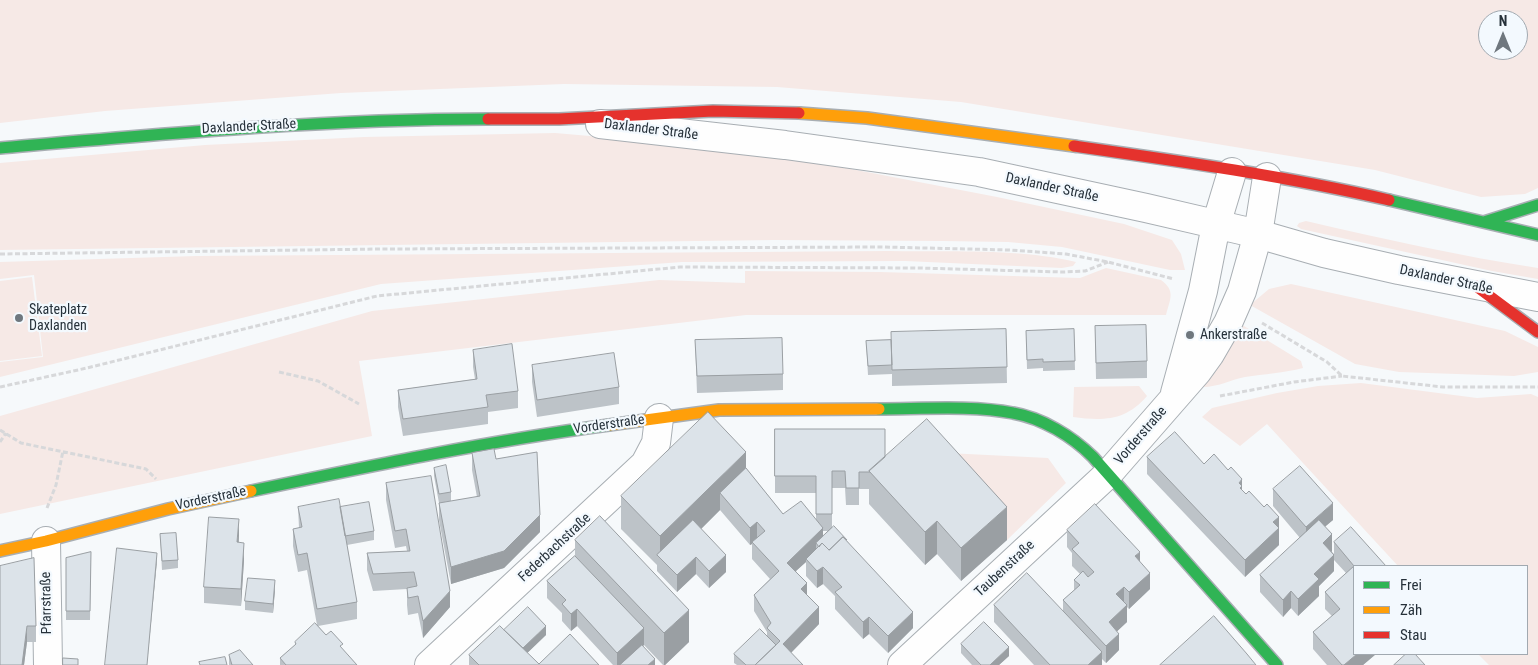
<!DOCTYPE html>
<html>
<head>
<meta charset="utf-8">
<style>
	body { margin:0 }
	#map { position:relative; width:1538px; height:665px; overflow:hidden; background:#f6f9fb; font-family:"Roboto Condensed",sans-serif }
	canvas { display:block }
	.legend { position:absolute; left:1353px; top:565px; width:175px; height:90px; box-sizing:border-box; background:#f3f9fe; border:1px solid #a1a9b0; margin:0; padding:6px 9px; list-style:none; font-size:15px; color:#26313a }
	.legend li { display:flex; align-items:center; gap:10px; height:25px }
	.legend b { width:25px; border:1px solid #a1a9b0 }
	.north { position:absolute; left:1478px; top:10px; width:50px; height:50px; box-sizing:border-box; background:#f3f9fe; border:1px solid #a1a9b0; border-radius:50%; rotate:0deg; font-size:14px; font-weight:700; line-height:20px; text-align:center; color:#26313a }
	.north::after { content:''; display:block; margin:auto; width:18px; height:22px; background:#6f777e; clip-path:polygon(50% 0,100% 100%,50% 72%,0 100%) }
</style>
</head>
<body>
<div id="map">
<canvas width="1538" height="665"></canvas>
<ul class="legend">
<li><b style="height:6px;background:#30b455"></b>Frei</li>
<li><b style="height:6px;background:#ff9f0a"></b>Zäh</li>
<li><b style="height:6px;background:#e5322d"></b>Stau</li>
</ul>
<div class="north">N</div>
</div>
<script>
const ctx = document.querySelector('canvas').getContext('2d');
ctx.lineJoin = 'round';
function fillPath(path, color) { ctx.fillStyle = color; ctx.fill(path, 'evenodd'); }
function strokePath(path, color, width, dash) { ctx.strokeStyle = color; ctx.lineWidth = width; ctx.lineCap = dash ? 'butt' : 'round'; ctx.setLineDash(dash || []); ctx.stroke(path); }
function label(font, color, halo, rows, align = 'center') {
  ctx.font = font + ' "Roboto Condensed",sans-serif'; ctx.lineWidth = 4.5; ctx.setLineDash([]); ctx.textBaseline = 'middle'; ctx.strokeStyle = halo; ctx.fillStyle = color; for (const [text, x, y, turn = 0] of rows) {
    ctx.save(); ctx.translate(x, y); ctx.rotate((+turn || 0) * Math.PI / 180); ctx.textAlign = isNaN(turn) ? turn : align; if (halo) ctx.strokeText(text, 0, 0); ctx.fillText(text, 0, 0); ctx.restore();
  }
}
const green = new Path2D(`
	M0,0h1538v188l-13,6 -44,3 -106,-27 -414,-68 -184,-15 -213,-3 -223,9 -236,18 -105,12zM1488,20h30v30h-30z
	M555,133l197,17 245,47 127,27 48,16 9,14 4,16h-15l-108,-23 -54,-5 -66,-1 -168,-1 -774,10v-87l205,-18 159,-8z
	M1306,221c77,18 154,35 232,47v11l-46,-8 -191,-42 -4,-3 2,-3z
	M889,251c58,1 131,-3 187,11l-3,4 -11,2 -157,-7 -223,1 -301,22 -381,93v-15l43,-5 -9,-82 -34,4v-17l197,-6z
	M1106,268l55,12c15,11 9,19 5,35h-420l-387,46 13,75 -372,78v-98l372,-105 287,-31 86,3v-12l135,1 200,6z
	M32,277l10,79 -42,5v-80z
	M1291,284l214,47 33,16v25l-24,4 -115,-4 -44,-8 -105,-59 19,-16z
	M1239,323l62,38 2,7c-19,5 -39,6 -58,9 -15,3 -27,10 -42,10z
	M1361,383l116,15 54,-4 7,3v268h-49l-11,-11h49v-88h-129l-131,-142 -27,22 -38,-29 10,-9 65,-15 41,-7z
	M1139,386l8,10c-21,25 -44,25 -74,21l1,-30z
	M927,452l121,6 18,25 -59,57z`);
const path = new Path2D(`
	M0,254l382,-5 500,-2 128,3 56,4 42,8 66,17
	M1262,323l65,39 15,14 101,11h95
	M279,372l39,9 41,23
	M0,387l87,-19 290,-72 303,-29 239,1 144,4 22,-1 23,-9
	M1220,396l74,-14 48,-6
	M0,430l21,13 125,26 10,10
	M0,442l6,-9
	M47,508l9,-23 7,-34`);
const street = new Path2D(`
	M600,124l185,21 194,27 167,36 112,26 66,19 75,17 139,27
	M1175,393l28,-102 13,-66 16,-53
	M46,541l2,124
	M429,665l216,-201 11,-21 3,-25
	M902,665l206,-191 89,-102 13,-18 18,-31 14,-32 16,-57 9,-57`);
const fast = new Path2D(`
	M0,148c162,-14 325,-29 488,-29
	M1389,200l149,35
	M1484,222l54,-17
	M879,409c41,0 94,-4 134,4 29,5 59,23 80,44l184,208
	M251,491c119,-25 238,-50 358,-66`);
const slow = new Path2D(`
	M799,113l68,5 207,28
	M609,425l110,-15 160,-1
	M0,551l46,-10 122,-32 83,-18`);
const jam = new Path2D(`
	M488,119h71l154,-8 86,2
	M1074,146c105,15 211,30 315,54
	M1476,286l62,46`);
const wall = new Path2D(`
	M1095,326l52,35v17l-51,1z
	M1006,329l1,54 -115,3v-12l-24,1 -2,-34 25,-1z
	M1074,329l1,41 -32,1v-3l-16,1 -1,-38z
	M695,340l88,34v16l-86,3z
	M473,350l45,41v17l-30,4v12l-85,12 -5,-29v-17l77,-11 -2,-12z
	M532,365l87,22v17l-82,13 -5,-35z
	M775,429l110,28 122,83 -46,41 -24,-27 -12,11 -56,-61v-15h-10v16h-13l-1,-17h-13v39l15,14 66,87 -25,25 -19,-19 -6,5 -28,-30v-13l-12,-12 -6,4 -11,-12v-14l-10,9 23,53 -28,29 12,12h-66l-3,-2v-9l33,-18v-4l-13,-21v-16l16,-16 -18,-20v-15l-2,1 -30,-35 -19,19 25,43 -17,16 -13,-14 -19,18 -20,-21v-6l-36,-36v-33l125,-28 37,46 33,6v-27h-41zM823,531h5l-5,5z
	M472,453l24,6 44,73 -36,36 -53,16 -12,-64v-17l38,-6 -5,-27z
	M1147,457l57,7 75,53v28l-34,32 -98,-103z
	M434,468l17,24v9l-12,2 -5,-27z
	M386,483l64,124 -27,31 -5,-25 -10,2 -1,-10v-16l-34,2 -6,-21v-17l40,-2 -1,-5 -11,2 -9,-48z
	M1273,489l60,31 -8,6 7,25v1l2,2v-12l52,24 -32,88h22l-13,11h-36l-14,-16v-17l19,-16 -7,-7v-17l21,-19 -12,-13v11l-15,15v10l-21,20 -7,-8 -8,9 -23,-25v-17l40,-37 -27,-32z
	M298,507l76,24v9l-27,5 10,57v17l-39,7 8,9 17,15 14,15h-77v-7l15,-13v-3l22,-17 -10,-55 -9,2 -5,-26v-17l6,-1z
	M1067,530l73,32 10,27 -21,20 -2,-2v15l-10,9 2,19 -13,13 -4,-4v6h-68l-40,-43v-17l69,6v-11l11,-10v-10l6,-6 -8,-8v-13l-5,-6z
	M160,534l18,26v8l-16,2z
	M239,536v6l5,18 -3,46 -37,-3v-16z
	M575,540l114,102 -24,23h-2l-19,-20 -1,1 12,19h-42l-36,-39 -6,5 -9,-10v-8l-15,-15v-17l28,-25z
	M91,552l-1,68h-24v-62z
	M0,566l36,60v16h-9l-3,23h-24z
	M275,589l-2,24 -28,-3v-9z
	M504,630l42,5 -19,18 12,11 60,1h-130v-10z
	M961,644l48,12 -10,9h-27l-11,-12z
	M229,655l24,10h-24z`);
const shadedWall = new Path2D(`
	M746,452v33l-26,8v17l-54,54 -6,-6v-22z
	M1242,479v17l-3,-13z
	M1333,503v17l-27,23v-16z
	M1007,507v33l-46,41v-33z
	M540,515v17l-36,36 -53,16v-17z
	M1279,517v28l-34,32v-17l28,-38z
	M239,519v17l-2,23v-17z
	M937,521v33l-12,11v-33z
	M757,522v17l-5,3v2l-2,1v-17z
	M823,528v17l-7,-2v9l-10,7v3l-19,17v-16z
	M1332,534v17l-9,9v-17z
	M244,543v17l-3,46v-17z
	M1140,552v16l-5,-12z
	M157,553v8l-10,104z
	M726,555v17l-17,16v-17z
	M1334,555v16l-15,15v10l-21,20v-17l16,-25z
	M696,557v17l-19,18v-17z
	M823,567v17l-6,4v-17z
	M1150,573v16l-21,20v-17z
	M275,580v9l-2,24v-9z
	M807,583v17l-6,-11z
	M1124,587v17l-8,-10z
	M450,591v16l-27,31v-17z
	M1291,591v17l-8,9v-17z
	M1127,605v17l-18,17v-17z
	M819,607v17l-36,37v-17z
	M577,609v17l-6,5v-17z
	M689,610v32l-24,23h-1v-32z
	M913,612v16l-25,25v-17z
	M869,617v17l-6,5v-17z
	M27,626v16l-3,23h-2z
	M546,626v9l-28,27v-9z
	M644,628v17l-22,20h-5v-12z
	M1119,634v16l-13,13v-17z
	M1009,647v9l-10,9h-9z
	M1102,652v13h-14z
	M1357,654h19l-13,11h-19z
	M655,659v6h-7z`);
const building = new Path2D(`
	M1146,325l1,36 -51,2 -1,-37z
	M1006,329l1,38 -115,3 -1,-38z
	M1074,329l1,32 -32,1v-3l-16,1 -1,-29z
	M782,338l1,36 -86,2 -2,-36z
	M891,340l1,25 -24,1 -2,-25z
	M512,344l6,47 -32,4 2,12 -85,12 -5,-29 79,-11 -4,-29z
	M614,353l5,34 -82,13 -5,-35z
	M708,412l38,40 -86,84 -39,-40z
	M927,419l80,88 -46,41 -24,-27 -12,11 -56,-61z
	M775,429h110v28l-16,14 1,1h-11v16h-13l-1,-17h-13v43h-16v-38h-41z
	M1175,432l29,32 10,-10 14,16 3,-3 11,12 -3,4 3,3 -2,2 6,6 3,-3 15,16 3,-3 12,13 -6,5 6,6 -34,32 -98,-103z
	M494,449l2,10 41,-7 3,63 -36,36 -53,16 -12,-64 41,-7 -8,-43z
	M446,465l5,27 -12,2 -5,-26z
	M1300,466l33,37 -27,24 -33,-38z
	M746,468l37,46 18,-13 22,27 -36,35 20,20 -6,6 18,18 -36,37 20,21h-48l25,-24 -13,-13 4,-5 -17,-28 25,-24 -27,-29 13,-11 -8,-9 -7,6 -30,-35z
	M431,476l19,115 -27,30 -5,-25 -10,2 -1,-10 10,-2 -3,-14 -41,2 -6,-21 43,-2 -4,-22 -11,2 -9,-48z
	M339,499l18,103 -40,7 -10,-56 -9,2 -5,-26 9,-2 -4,-20z
	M369,502l5,29 -29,5 -5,-29z
	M1095,504l45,48 -5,4 15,17 -21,19 -5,-5 -8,7 11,11 -18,17 10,12 -13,12 -43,-46 17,-15 -6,-5 9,-9 5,6 6,-5 -22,-23 7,-6 -12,-13z
	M600,516l89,94 -25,23 -89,-93z
	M209,517l30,2 -2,23 7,1 -3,46 -37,-2z
	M693,520l33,35 -17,16 -13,-14 -19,18 -20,-20z
	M1319,520l13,14 -9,9 11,12 -20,19 5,5 -21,20 -7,-8 -8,9 -23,-25z
	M834,526l13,14 -4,-3 -14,13 -7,-7 -3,4 -3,-4z
	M1351,527l35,39h-32v88h3l-13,11h-2l-29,-33 27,-23 -15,-17 29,-26 -20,-24z
	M176,533l2,27 -16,1 -2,-27z
	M843,537l70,75 -25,24 -19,-19 -6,5 -28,-30 7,-5 -19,-20 -6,4 -11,-12 16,-16 7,7z
	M117,548l40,5 -10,112h-42z
	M91,552l-1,59h-24v-53z
	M575,556l69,72 -27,25 -40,-44 -6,5 -9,-10 4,-4 -19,-19z
	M34,558l2,68h-9l-5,39h-22v-99z
	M1027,573l75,79 -14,13h-38l-56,-60z
	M248,578l27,2 -2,24 -28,-3z
	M528,607l18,19 -23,22 -19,-18z
	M1214,616l33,38 9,11h-96z
	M984,622l25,25 -19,18h-9l-20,-21z
	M315,623l11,12 5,-4 12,13 -3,2 17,19h-71l-6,-7 16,-14 -1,-2z
	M500,626l39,38 31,-30 29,31h-120l-10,-10z
	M760,629l16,16 -21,20h-9l-12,-11z
	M642,645l13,14 -7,6h-28z
	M240,650l13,15h-21l-3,-10z
	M1406,654h9l10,11h-31z
	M225,657l2,8h-27l-1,-3z
	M63,658l15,1v6h-15z`);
const markers = [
	[19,318,5,"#6f777e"],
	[1190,335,5,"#6f777e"]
];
const streetNames = [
	["Daxlander Straße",249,127,-3],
	["Daxlander Straße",651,130,7],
	["Daxlander Straße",1052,188,12],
	["Daxlander Straße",1446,280,12],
	["Vorderstraße",609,425,-8],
	["Vorderstraße",1141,436,-49],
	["Vorderstraße",211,499,-12],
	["Federbachstraße",555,548,-43],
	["Taubenstraße",1005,569,-43],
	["Pfarrstraße",47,603,-91]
];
const poiNames = [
	["Skateplatz",29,310],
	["Daxlanden",29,326],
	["Ankerstraße",1200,335]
];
fillPath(green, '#f6e9e6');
strokePath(street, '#a8aeb3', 30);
strokePath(fast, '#a8aeb3', 14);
strokePath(slow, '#a8aeb3', 14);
strokePath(jam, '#a8aeb3', 14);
strokePath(path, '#d7d8da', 3, [5, 2.5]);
strokePath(street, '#fefefe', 28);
strokePath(fast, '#30b455', 11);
strokePath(slow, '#ff9f0a', 11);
strokePath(jam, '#e5322d', 11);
fillPath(wall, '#bdc3c8');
fillPath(shadedWall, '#9a9fa3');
fillPath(building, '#dce3e9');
strokePath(building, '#9a9fa3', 1);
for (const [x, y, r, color] of markers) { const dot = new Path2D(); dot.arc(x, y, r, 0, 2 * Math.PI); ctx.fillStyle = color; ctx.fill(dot); strokePath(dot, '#f3f9fe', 2); }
label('14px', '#26313a', '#f3f9fe', streetNames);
label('14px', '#26313a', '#f3f9fe', poiNames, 'left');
</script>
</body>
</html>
